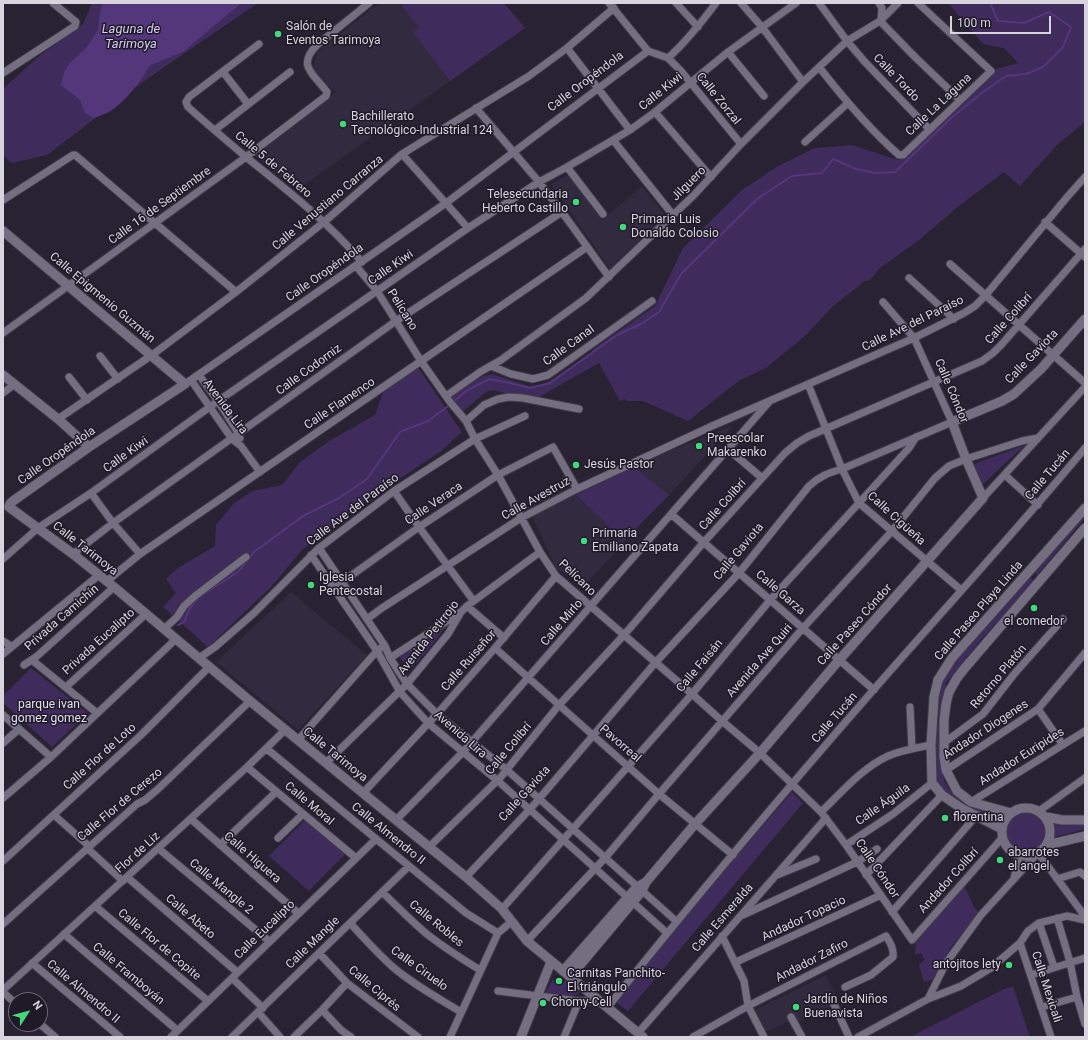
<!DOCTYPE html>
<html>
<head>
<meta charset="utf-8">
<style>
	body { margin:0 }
	#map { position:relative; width:1088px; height:1040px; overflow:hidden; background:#282232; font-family:Roboto,sans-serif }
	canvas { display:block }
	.frame { position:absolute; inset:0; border:4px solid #d8d4de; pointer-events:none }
	.north { position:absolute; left:8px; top:992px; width:40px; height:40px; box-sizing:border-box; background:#1f1928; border:1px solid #696471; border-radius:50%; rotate:54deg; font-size:11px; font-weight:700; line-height:16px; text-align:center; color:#d8d4de }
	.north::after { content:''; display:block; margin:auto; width:14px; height:18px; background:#44d77b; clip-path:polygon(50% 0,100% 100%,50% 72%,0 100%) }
	.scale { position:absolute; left:950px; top:16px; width:101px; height:18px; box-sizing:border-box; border:2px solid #d8d4de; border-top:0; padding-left:5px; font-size:12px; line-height:14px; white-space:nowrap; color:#d8d4de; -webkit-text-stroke:3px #1f1928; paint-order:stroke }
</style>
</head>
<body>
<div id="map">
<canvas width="1088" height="1040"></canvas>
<div class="frame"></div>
<div class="north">N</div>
<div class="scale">100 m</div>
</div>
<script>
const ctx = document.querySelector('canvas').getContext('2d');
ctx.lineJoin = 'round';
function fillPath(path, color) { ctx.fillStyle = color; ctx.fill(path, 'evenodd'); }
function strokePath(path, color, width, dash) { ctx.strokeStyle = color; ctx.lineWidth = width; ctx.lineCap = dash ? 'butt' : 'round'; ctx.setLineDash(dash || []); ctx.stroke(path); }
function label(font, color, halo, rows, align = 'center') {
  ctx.font = font + ' Roboto,sans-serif'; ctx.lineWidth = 3; ctx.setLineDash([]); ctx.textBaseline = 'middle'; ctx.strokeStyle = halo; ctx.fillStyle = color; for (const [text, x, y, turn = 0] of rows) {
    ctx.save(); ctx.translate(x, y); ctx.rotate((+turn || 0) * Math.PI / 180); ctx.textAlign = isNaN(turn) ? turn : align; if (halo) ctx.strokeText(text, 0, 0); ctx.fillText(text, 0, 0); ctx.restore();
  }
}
const built = new Path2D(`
	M379,3h125l21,25 -228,162 -42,-34 81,-64 -25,-20 7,-21z
	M569,174l33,46 40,-34 23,29 -55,54 -59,-85z
	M734,425l-65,70 -36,-29z
	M576,495l49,47 -42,45 -27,-19 -24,-52z
	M291,592l76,63 -69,75 -82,-68z
	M826,975l13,27 -45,22 -2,-4 -29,13 -11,-22z`);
const green = new Path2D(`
	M92,3h166l-111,76 -100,76 -35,8 -9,-7v-67l36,-33 44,-32z
	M400,3h104l21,25 -75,53 -37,-49 6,-5z
	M948,3h137v119l-27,22 -38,42 -16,-14 -44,33 -41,35 -39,28 -10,12 -5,1 -33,26 -26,28 -40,33 -26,12 -52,41 -45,-20h-17l-1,-2 -5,2 -21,-38 -67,38 -39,-11 -7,2 -25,21 -10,-12 2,-5 30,-20 9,-2 37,12 13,-2 8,-3 42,-29v-2l63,-44 28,-58 59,-58 36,-24 37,-18 37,-3 46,15 98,-91 22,-6 -14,-15 -21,-4z
	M417,366l45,66 -22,20 -80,53 -58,45 -32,38 -62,59 -45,-40 13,-14 -10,-14 12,-11 37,-22 1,-21 17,-21 19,-13 30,-6 18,-23 29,-21 46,-26 9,-25z
	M1025,445l-42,39 -9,-20z
	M633,466l36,29 -45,46 -48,-46z
	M1085,510v8l-48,57 -3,-3z
	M1027,575l7,6 -54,60 -34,42 -4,32h-8l4,-29 8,-16z
	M450,621l-22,29 -19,21 -10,-15z
	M31,668l57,45 -36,34 -49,-44v-7z
	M932,725h10c-1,18 -5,49 7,64 8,11 35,20 47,25l1,3 -4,4 -33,-15 -24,-20z
	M792,792l11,11 -175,208 -16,-12z
	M1007 832a20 20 0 1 1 40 0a20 20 0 1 1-40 0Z
	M305,820l40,34 -36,37 -40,-35z
	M1049,821h36v8l-34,9 1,-5z
	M964,885l10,22 5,6 -29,35 -9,19 -9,13 -8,2 -5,-17 6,-5 -4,-7 -6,2 1,-15z
	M553,979l13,2h5l8,12 -6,3 -28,-2z
	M1013,986l17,51h-120l92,-47z`);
const water = new Path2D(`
	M103,3h138l-58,49 -34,14c-7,15 -25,37 -40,46 -4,2 -10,4 -15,6l-9,-5 -5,-13 -19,-15 3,-13 6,-9 17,-16 11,-17 2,-18z`);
const stream = new Path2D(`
	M178,625l6,-3 7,-16 8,-9 39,-25 16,-20 49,-36 36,-18 28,-19 33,-47 28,-11 19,-14 19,-16 23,-12 21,4 20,5 20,-5 67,-48 24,-11 18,-12 22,-38 76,-75 35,-23 30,-3 11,-14 23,10 20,4 19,-1 54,-52 30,-25 27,-19 20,-2 17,-7 20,-20 8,-20 -22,-15 -25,11 -26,-2 -7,-16 1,-2`);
const minor = new Path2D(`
	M609,3l39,48 20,7 13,13 60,73
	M676,3l22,24
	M741,3l21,24 41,55
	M819,3l28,38 17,20 65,68
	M879,3l3,5 -1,11
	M880,21l35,36 45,43
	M259,44l-70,53 -3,5 2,5c19,17 39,34 58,50 41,33 82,65 116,105
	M567,48l63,82
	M728,52l36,44
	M668,58c19,-17 33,-35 48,-55
	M819,67c25,32 50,62 80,88h4l88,-84 -73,-68
	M223,72l25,32
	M3,73l72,-47 1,-4 -23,-19
	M476,108l63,74 23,30 47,65
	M655,112l56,65
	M215,130l75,-58
	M613,140l60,75
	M805,142l43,-39
	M402,154l66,74
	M567,167l36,47
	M3,200l70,-45h2l161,137
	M1045,222l40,35
	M950,264l135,119
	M356,266l21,25 44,70 29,41 16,19 9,18 23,36 42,77 16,24 136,118 30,27 38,32 61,59 25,33 66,95 91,-103
	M909,278l45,41
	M3,333l243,-176 80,-61 1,-4c-13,-18 -31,-26 -10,-47l52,-42
	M100,356l18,23
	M491,366l20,8 22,5 15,-4 104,-74
	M199,375l19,26 21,33 1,4
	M69,377l18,23
	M191,380l41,59 9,7 19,26
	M185,384l261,-181 202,-152
	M808,384l34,85 17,34 102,87
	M3,393l12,-9
	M446,396l34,-24 21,-12 85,-62 108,-103 47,-51 62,-62 44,-41 33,-20 18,-18
	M58,419l94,-64 84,-63 88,-70 78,-68 127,-78 38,-28 47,-40
	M466,421l18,-16 14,-6 11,-2 14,1 56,11
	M728,449l34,29
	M1005,475l33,30
	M394,491l25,36 54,73
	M91,493l22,30 27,31
	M983,498l102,-111
	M671,514l203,176
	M319,548l66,98 5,12 17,26 30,30 70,56 169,151
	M73,554l40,-31 283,-202 166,-109
	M311,555l66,96 23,41 28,31 70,58 169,152
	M3,559l35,-31 53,-35 127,-92 250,-173 71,-46 28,-15 63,-37 25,-18 73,-60 68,-49
	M107,581l33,-27 447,-307
	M338,585l81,-58 79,-52 55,-28 24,42
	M467,606l37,32
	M367,619l15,-11 139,-90 56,-29 135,-63 202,-88 50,-25 11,-7 10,-10 83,-100 17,-19
	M164,629l13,-12 7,-11 11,-10 51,-39
	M3,641l8,5
	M495,648l164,146 74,61
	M3,654l96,-79
	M199,658l16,-11 39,-34 65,-65 75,-57 81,-52 50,-23
	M390,658l71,-46
	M32,660l65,53
	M24,665l12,-8 78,-70
	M66,687l80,-73
	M910,707l2,42
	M1038,709l25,36
	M3,715l48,42
	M298,740l79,-89 4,-3
	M945,742l38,-28 32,-41 48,-54
	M3,743l16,-14
	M267,749l199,164 32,20
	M326,763l81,-79 41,-50 13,-22 6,-6 73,-54
	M247,767l109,91
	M946,770l92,-61 47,-56
	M363,793l74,-79 58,-66 61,-72
	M3,798l48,-41 125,-118
	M971,802l114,-71
	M1039,811l46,-33
	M821,812c20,-19 41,-44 67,-56 14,-6 28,-8 43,-11
	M54,815l35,31
	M191,819l107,94
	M396,820l67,-68 306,-350
	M278,838l25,-24
	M220,845l56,-53
	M846,845l47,-31 39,-31
	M429,847l71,-69 59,-73 65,-70 80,-93 81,-89 12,-10 12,-7 173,-75 11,-8 9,-9 83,-95
	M87,848l36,33
	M159,849l110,92
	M1038,853l43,58 4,8
	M3,861l138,-126 68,-68
	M777,875l39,-16
	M866,875l76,-80
	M127,877l110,95
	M466,877l66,-70 124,-145 83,-89 70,-87c11,-10 19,-13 33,-17l110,-47 -38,-84 -31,-36
	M1014,878l4,-17v-7
	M1057,879l23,-7 5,4
	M382,892c15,14 30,30 46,43 17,13 34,24 52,35
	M95,906l113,95
	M502,909l190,-215 79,-95 88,-96 50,-55 7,-11
	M892,912l85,-97
	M743,915l114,-53 20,-13
	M1057,918l13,44 7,35 8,27
	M350,923c14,15 28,31 44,45 20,17 44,30 67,44
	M1039,923l15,44
	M3,924l134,-120 8,-4 13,-11 92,-88
	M64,934l113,96
	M722,936l22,45 4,25 16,31
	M527,941l78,-83 54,-64 144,-166 89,-97 43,-53 14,-12 17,-7 56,-18 16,-3
	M1020,943l31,94
	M319,953l28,30 71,54
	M736,962l145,-67
	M32,963l88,74
	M1031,975l54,-17
	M232,978l31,30
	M3,990l244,-223 38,-37
	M498,991l81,10
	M3,992l13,12
	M928,999l18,-36 35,-48 56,-61
	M833,1002l16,35
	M1042,1007l35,-10
	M607,1008c87,-109 177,-216 269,-321 69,-79 141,-157 209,-239
	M322,1010l19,20 10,7
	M258,1012l22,25
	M791,1017l11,20
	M40,1024l15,13
	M638,1033l188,-215
	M171,1037l205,-198
	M232,1037l177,-171
	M294,1037l28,-27 25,-27
	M450,1037l48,-104 13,-11
	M564,1037l15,-36 17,-1
	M693,1037l55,-31 138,-70c5,7 8,13 7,21l-22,18 -26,12
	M858,1037l70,-38 33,-13 30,-18 29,-25 8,-12 11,-8 28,-7 18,4`);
const tertiary = new Path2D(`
	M3,231l182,153 -96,63 -76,54 -3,3 -1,3 64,47 41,33 136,114 216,176 36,32 25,32 116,96
	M3,375l55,44 31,28
	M1002 832a24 24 0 1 1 48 0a24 24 0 1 1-48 0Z
	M1011,813l-40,-11 -14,-11 -11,-21 -2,-13v-37l2,-16 3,-12 8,-14 7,-9 121,-141
	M1046,817l16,3h23
	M1002,829l-41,-21 -19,-13 -10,-12 -1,-38 3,-48 4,-17 14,-22 133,-150
	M1047,845l38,-9
	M563,971l74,-84 9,-5
	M570,977l72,-86 4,-9 49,-58 65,-71 80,-94 143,-161 -17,-39 -14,-37 50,-21 12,-7 27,-25 44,-50
	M521,1037l30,-75`);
const markers = [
	[278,34,4,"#44d77b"],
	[343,124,4,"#44d77b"],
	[576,202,4,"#44d77b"],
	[623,227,4,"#44d77b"],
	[699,446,4,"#44d77b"],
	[576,465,4,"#44d77b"],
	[584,541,4,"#44d77b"],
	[311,585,4,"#44d77b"],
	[1034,608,4,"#44d77b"],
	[945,818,4,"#44d77b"],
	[1000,860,4,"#44d77b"],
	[1009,965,4,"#44d77b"],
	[559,981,4,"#44d77b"],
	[543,1003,4,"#44d77b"],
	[796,1007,4,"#44d77b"]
];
const poiNames = [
	["Salón de",286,27],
	["Eventos Tarimoya",286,41],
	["Bachillerato",351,117],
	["Tecnológico-Industrial 124",351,131],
	["Telesecundaria",568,195,"right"],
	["Heberto Castillo",568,209,"right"],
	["Primaria Luis",631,220],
	["Donaldo Colosio",631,234],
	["Preescolar",707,439],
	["Makarenko",707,453],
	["Jesús Pastor",584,465],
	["Primaria",592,534],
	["Emiliano Zapata",592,548],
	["Iglesia",319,578],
	["Pentecostal",319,592],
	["el comedor",1034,622,"center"],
	["florentina",953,818],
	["abarrotes",1008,853],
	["el angel",1008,867],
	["antojitos lety",1001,965,"right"],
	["Carnitas Panchito-",567,974],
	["El triángulo",567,988],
	["Jardín de Niños",804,1000],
	["Buenavista",804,1014],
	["Chomy-Cell",551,1003]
];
const streetNames = [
	["Calle Tordo",896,78,46],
	["Calle Oropéndola",586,82,-37],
	["Calle Kiwi",661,92,-39],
	["Calle Zorzal",718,99,51],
	["Calle La Laguna",939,105,-43],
	["Calle 5 de Febrero",273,165,40],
	["Jilguero",689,184,-45],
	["Calle Venustiano Carranza",328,203,-40],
	["Calle 16 de Septiembre",160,206,-36],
	["Calle Kiwi",391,268,-35],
	["Calle Oropéndola",325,273,-35],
	["Calle Epigmenio Guzmán",102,298,40],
	["Pelícano",402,310,58],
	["Calle Colibrí",1009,319,-48],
	["Calle Ave del Paraíso",913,324,-26],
	["Calle Canal",569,346,-36],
	["Calle Gaviota",1032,357,-46],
	["Calle Codorniz",309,370,-36],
	["Calle Cóndor",951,391,67],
	["Calle Flamenco",340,404,-34],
	["Avenida Lira",225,407,53],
	["Calle Kiwi",126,455,-36],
	["Calle Oropéndola",57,456,-35],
	["Calle Tucán",1048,475,-50],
	["Calle Avestruz",536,499,-29],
	["Calle Veraca",434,504,-34],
	["Calle Colibrí",723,505,-48],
	["Calle Ave del Paraíso",353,510,-37],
	["Calle Cigüeña",896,519,42],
	["Calle Tarimoya",85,549,38],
	["Calle Gaviota",739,552,-50],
	["Pelícano",577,578,44],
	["Calle Garza",780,593,41],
	["Calle Paseo Playa Linda",979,611,-49],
	["Privada Camichín",62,618,-41],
	["Calle Mirlo",562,623,-49],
	["Calle Paseo Cóndor",855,625,-48],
	["Avenida Petirrojo",429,638,-52],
	["Privada Eucalipto",99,642,-42],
	["Calle Ruiseñor",469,661,-49],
	["Avenida Ave Quiri",760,661,-49],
	["Calle Faisán",700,666,-50],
	["Retorno Platón",999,677,-50],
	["Calle Tucán",835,718,-49],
	["Andador Diogenes",986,730,-33],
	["Avenida Lira",460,735,41],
	["Pavorreal",620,744,41],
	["Calle Colibrí",509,749,-50],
	["Calle Tarimoya",335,755,39],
	["Calle Flor de Loto",100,757,-42],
	["Andador Euripides",1022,757,-32],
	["Calle Gaviota",525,794,-48],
	["Calle Moral",309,804,40],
	["Calle Flor de Cerezo",120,805,-40],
	["Calle Águila",883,805,-35],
	["Calle Almendro II",388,834,39],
	["Flor de Liz",138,853,-42],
	["Calle Higuera",252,858,41],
	["Calle Cóndor",877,869,56],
	["Andador Colibrí",949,881,-48],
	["Calle Mangle 2",221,887,40],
	["Calle Abeto",190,917,41],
	["Calle Esmeralda",723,918,-49],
	["Andador Topacio",804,919,-25],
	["Calle Robles",436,924,39],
	["Calle Eucalipto",265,930,-44],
	["Calle Mangle",313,943,-44],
	["Calle Flor de Copite",159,945,40],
	["Andador Zafiro",812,961,-27],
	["Calle Ciruelo",419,969,36],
	["Calle Framboyán",128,974,40],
	["Calle Mexicali",1046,987,72],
	["Calle Ciprés",374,989,40],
	["Calle Almendro II",83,992,40]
];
const parkNames = [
	["parque ivan",49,705],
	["gomez gomez",49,719]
];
const waterNames = [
	["Laguna de",131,30],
	["Tarimoya",131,45]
];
fillPath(built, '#322a3f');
fillPath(green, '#402b5d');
fillPath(water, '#54367a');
strokePath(stream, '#54367a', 2);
strokePath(minor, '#413c48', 9);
strokePath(tertiary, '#413c48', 11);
strokePath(minor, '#756e81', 7);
strokePath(tertiary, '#756e81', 9);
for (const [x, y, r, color] of markers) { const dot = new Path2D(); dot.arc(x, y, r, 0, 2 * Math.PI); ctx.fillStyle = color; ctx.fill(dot); strokePath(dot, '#1f1928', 1.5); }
label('12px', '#d8d4de', '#1f1928', poiNames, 'left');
label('12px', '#d8d4de', '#1f1928', streetNames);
label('12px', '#e4ddf1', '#1f1928', parkNames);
label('italic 13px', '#d7c9f1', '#1f1928', waterNames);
</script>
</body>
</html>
